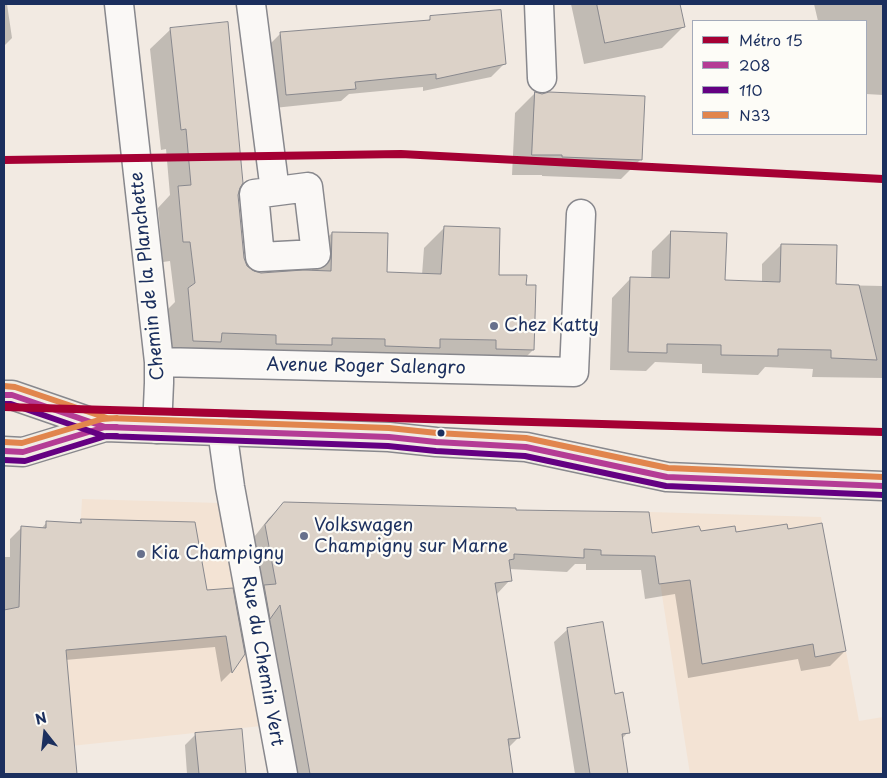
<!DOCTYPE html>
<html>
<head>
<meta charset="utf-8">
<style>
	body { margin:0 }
	#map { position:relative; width:887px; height:778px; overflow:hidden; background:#f2eae2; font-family:"Playpen Sans",sans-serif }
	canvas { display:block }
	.frame { position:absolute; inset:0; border:5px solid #1b2f5e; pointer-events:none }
	.legend { position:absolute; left:692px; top:20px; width:175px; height:115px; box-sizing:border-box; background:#fdfcf7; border:1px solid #a3aaba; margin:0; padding:6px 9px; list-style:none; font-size:15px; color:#1b2f5e }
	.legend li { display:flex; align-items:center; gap:10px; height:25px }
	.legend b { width:25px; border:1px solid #a3aaba }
	.north { position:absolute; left:20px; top:708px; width:50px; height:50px; -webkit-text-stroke:4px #fdfcf7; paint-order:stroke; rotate:344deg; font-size:14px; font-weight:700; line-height:20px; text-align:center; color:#1b2f5e }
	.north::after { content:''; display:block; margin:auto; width:18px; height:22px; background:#1b2f5e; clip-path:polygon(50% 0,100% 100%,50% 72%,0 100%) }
</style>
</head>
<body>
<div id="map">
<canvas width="887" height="778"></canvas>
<div class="frame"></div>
<ul class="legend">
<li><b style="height:6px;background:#a50034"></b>Métro 15</li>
<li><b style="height:6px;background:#b43c95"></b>208</li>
<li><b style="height:6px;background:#640082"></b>110</li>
<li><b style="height:6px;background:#e1854d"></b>N33</li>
</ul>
<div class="north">N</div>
</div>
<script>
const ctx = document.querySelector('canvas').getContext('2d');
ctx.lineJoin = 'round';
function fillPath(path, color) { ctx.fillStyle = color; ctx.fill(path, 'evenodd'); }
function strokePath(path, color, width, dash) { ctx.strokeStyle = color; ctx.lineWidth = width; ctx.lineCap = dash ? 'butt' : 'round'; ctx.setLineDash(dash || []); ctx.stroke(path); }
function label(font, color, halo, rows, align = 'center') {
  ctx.font = font + ' "Playpen Sans",sans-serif'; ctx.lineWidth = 4.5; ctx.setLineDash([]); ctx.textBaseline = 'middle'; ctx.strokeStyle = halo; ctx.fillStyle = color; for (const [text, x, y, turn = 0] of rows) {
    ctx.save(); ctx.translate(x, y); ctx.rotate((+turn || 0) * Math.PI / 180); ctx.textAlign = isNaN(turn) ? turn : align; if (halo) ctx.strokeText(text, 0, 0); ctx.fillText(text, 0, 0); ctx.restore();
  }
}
const built = new Path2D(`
	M82,499l138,4 41,223 -257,27v-144l87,-8 -12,-48z
	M649,512l172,5 38,204 24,-4v57h-193z`);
const shadow = new Path2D(`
	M4,4h3l5,34 -8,8z
	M571,4h108l5,22 -22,22 -78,16z
	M814,4h69v91l-17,-1v-73h-48z
	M431,18l73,46 -13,13 -68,14v-4l-74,7 -8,7 -67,7 -6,-62 13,-13 146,-12z
	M171,29l66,166 6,64 3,8 7,5 8,2 51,-2v-19l20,-20 54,41 36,1 2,-27 20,-20 53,49 28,9 8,64 -20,20 -340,-9 -5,-52 7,-7 -5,-41 -7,1 -5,-54 12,-13 -4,-46 -5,1 -11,-101z
	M535,93l106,66 -20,20 -79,-3v-1h-30l3,-62z
	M671,232l52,49 39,2v-19l19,-19 54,40 48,1v92l-71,-1 1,-8 -48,-2 -7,8 -56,-2v-9l-47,-2 -9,9 -36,-1 2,-72 19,-20 20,1 1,-28z
	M285,503l230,8 136,23 84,-1 110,118 -15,15 -29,5 -3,-12 -110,19 -13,-84 -30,5 -4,-29h-55v-6h-11l-8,8 -58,-3 1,11 -14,15 23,142 -11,11 4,26h-219l-42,-233 18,-23z
	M82,520l124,71 38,63 -13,18 -10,10 -6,-35 -150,13 11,114h-72v-217h6v-18l11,-11 20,1 6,-7 31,2z
	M568,629l46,67 14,36 -7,8 6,34h-52l-21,-132z
	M241,730l4,44h-58l-2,-29 11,-11z`);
const building = new Path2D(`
	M597,4h83l5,23 -80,16z
	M501,10l5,54 -70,15v-5l-81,8 1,7 -70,6 -6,-63 150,-12v-4z
	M228,22l15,161 -3,5 -2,7 6,63 3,8 7,5 7,2 42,-3 28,1 1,-39 56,1 -1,39 54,2 3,-48 56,2 -1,47h28l-1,10h10l-2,65 -38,-1v-9l-56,-1v9l-55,-2v-7l-53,-1v7l-56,-1v-9l-54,-2 -1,9 -28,-1 -5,-53 7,-5 -5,-41h-7l-5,-56 13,-1 -5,-56 -5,1 -11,-102z
	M535,92l7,2 7,-2 96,4 -3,64 -80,-3v-2h-30z
	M671,231l56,2 -2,47 55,2 1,-38 56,1 -1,39 23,1 18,75 -46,-2v-8l-53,-1v7l-57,-1v-10l-54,-1v9l-39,-1 2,-75 39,1z
	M284,502l232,6v2l133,2 3,21 47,-7 2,5 34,-5 1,6 51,-8 1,5 34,-6 24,128 -31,6 -2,-13 -111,20 -12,-84 -31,4 -4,-28 -54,-1v-5l-17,-1v9l-70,-4v5l-5,1 3,21 -17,2 25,155 -12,1 5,35h-203l-30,-169 -10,14 -6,-34 12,-1 -11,-59z
	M81,519l114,3 12,68 26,-2 12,66 -13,19 -6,-37 -160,14 11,124h-73v-164l15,-3 2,-81 25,2v-7l35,2z
	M603,622l12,72 8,-2 7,41 -8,1 6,40h-38l-23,-146z
	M242,729l4,45h-47l-4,-41z`);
const minor = new Path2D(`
	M119,4l40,358v21l-2,46
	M251,4l24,187
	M539,4l3,74
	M308,187l8,67 -56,3 -6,-63z
	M159,362l415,10 7,-158
	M222,430l8,57 53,287`);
const major = new Path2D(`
	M4,395h8l93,32 284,10 47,5 90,5 141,30 216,9
	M4,451l19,1 82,-25`);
const bus1 = new Path2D(`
	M4,395h8l93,32 284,10 47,5 90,5 141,30 216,9
	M4,451l19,1 82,-25h12`);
const bus2 = new Path2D(`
	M4,404h7l93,32 284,10 48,5 89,5 141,30 217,9
	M4,460l21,1 81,-25h11`);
const bus3 = new Path2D(`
	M4,386l11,1 92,31 282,10 48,5 89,5 142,30 215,9
	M4,442l18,1 80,-24 15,-1`);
const metro1 = new Path2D(`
	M4,160l397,-6 482,25
	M4,407l879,25`);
const markers = [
	[494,326,5,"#66708c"],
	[441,433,4.5,"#1b2f5e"],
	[304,536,5,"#66708c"],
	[141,554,5,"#66708c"]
];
const streetNames = [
	["Chemin de la Planchette",148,276,-96],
	["Avenue Roger Salengro",366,367,1],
	["Rue du Chemin Vert",262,661,80]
];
const poiNames = [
	["Chez Katty",504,326],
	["Volkswagen",314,526],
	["Champigny sur Marne",314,547],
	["Kia Champigny",151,554]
];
fillPath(built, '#f3e3d4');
fillPath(shadow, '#0003');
fillPath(building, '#dcd2c8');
strokePath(building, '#88888d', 1);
strokePath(minor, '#88888d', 31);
strokePath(major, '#88888d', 31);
strokePath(minor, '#faf8f6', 28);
strokePath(major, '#f1ece4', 28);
strokePath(bus1, '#b43c95', 6);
strokePath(bus2, '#640082', 6);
strokePath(bus3, '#e1854d', 6);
strokePath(metro1, '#a50034', 8);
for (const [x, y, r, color] of markers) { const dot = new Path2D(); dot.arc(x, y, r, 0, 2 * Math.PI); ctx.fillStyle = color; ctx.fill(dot); strokePath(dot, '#fdfcf7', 2); }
label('18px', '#1b2f5e', '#fdfcf7', streetNames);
label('18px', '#1b2f5e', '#fdfcf7', poiNames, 'left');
</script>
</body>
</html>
